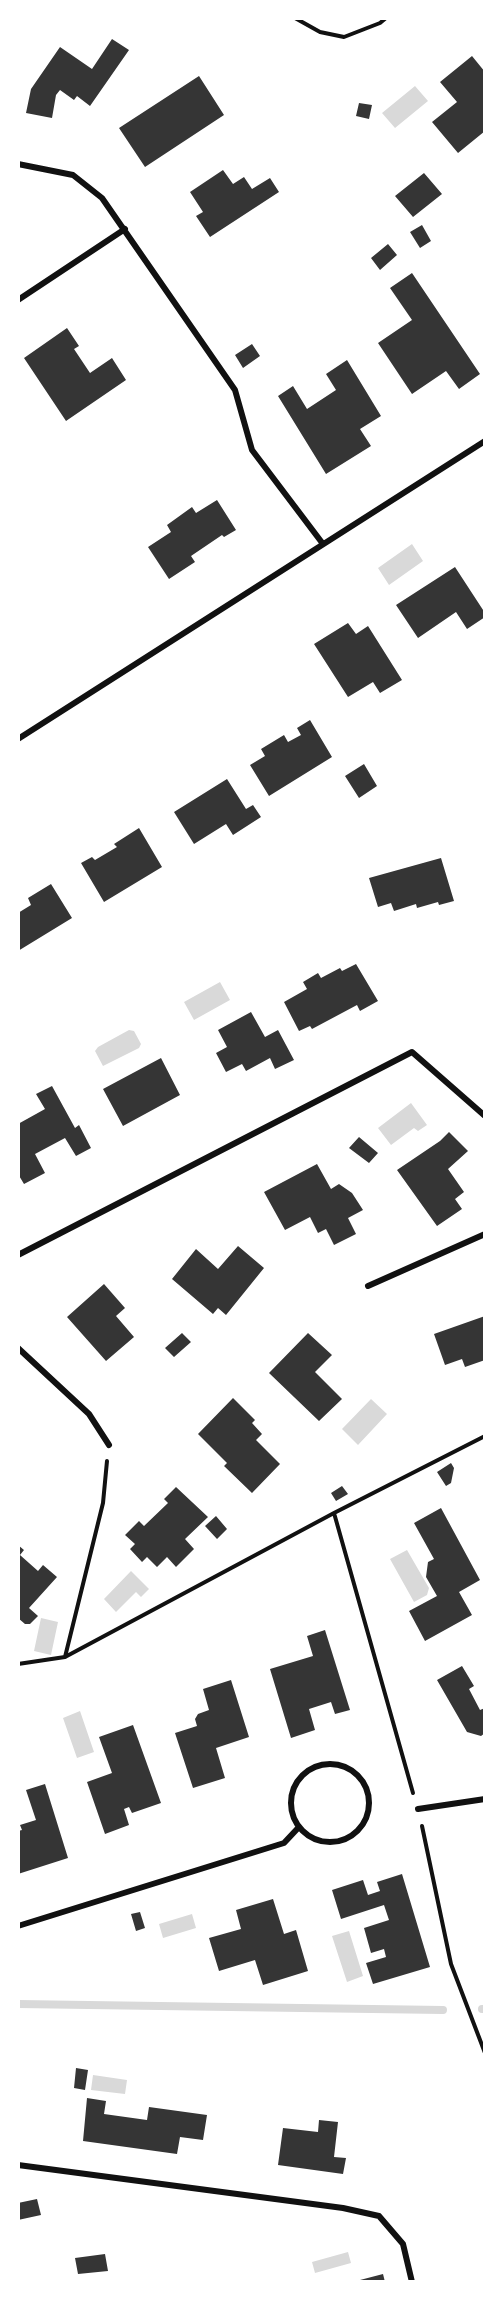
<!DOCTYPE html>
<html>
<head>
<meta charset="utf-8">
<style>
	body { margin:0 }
	#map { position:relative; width:503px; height:2300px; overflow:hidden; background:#fff; font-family:"Roboto Condensed",sans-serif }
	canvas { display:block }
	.frame { position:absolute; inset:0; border:20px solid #fff; pointer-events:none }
</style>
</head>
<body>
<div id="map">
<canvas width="503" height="2300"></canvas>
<div class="frame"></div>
</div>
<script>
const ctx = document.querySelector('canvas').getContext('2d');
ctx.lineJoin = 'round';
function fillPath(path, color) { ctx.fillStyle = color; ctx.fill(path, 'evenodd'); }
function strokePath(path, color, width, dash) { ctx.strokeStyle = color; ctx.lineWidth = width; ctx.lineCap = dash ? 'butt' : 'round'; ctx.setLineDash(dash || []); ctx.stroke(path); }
const water = new Path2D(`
	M415,86l13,15 -33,27 -13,-15z
	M412,544l11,17 -34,24 -11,-17z
	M220,982l10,18 -36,20 -10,-18z
	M129,1030l5,1 7,13 -2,4 -36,18 -8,-15 3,-4z
	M411,1103l16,22 -9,6 -4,-3 -23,17 -13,-17z
	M371,1399l16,15 -29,31 -16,-16z
	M407,1550l22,38 -2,7 -13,7 -24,-43z
	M131,1571l18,18 -8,8 -5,-5 -20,20 -12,-13z
	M41,1618l17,4 -7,33 -17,-4z
	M80,1711l14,41 -17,6 -14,-40z
	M192,1914l4,14 -33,10 -4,-14z
	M349,1931l14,45 -16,6 -15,-46z
	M93,2075l34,5 -2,14 -34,-4z
	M348,2252l3,11 -36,10 -3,-11z`);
const stream = new Path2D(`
	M18,2004l425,6
	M482,2009h3`);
const building = new Path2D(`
	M112,39l17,11 -39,56 -13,-10 -3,4 -14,-10 -4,5 -4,23 -26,-5 5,-24 29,-42 32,22z
	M472,56l13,16v59l-27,22 -26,-31 25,-20 -17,-20z
	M199,76l25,39 -79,52 -26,-39z
	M359,103l13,2 -3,14 -13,-3z
	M223,170l10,14 11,-7 8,12 18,-11 9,14 -69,45 -14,-21 7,-4 -13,-20z
	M424,173l18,21 -29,23 -18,-21z
	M422,225l9,16 -11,7 -10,-16z
	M388,244l9,11 -17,15 -9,-12z
	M412,273l68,101 -21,15 -13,-18 -34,23 -34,-51 34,-23 -22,-32z
	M67,328l12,18 -5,3 16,24 22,-15 14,22 -60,41 -42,-63z
	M252,344l8,12 -17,12 -8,-13z
	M347,360l34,56 -21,13 11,17 -45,28 -48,-78 15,-10 14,23 29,-19 -10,-16z
	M217,500l19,30 -12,7 -2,-2 -31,21 4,6 -26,17 -21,-32 23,-15 -4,-7 25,-18 4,6z
	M455,567l30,46v4l-18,12 -11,-17 -38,26 -22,-33z
	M348,623l8,11 12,-8 34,54 -22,13 -7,-11 -25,15 -34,-53z
	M310,720l22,37 -63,39 -19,-31 15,-9 -4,-7 23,-14 4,7 13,-7 -4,-7z
	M364,764l13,22 -18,12 -14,-22z
	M227,779l19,30 7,-4 8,12 -28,18 -7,-11 -32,20 -20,-32z
	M139,828l23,39 -58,35 -23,-39 11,-6 3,3 22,-13 -3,-3z
	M441,858l13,43 -15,4 -1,-3 -21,6 -1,-4 -22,7 -3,-8 -13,4 -9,-29z
	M51,884l21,34 -54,33v-38l13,-8 -3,-7z
	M356,964l22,37 -18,10 -3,-6 -45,24 -2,-3 -11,5 -15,-29 23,-13 -4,-7 15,-9 3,5 19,-10 2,3z
	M251,1012l14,25 13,-7 16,30 -19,9 -5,-11 -24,13 -4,-7 -16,8 -10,-19 11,-6 -9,-17z
	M161,1058l19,37 -57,31 -20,-37z
	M52,1086l23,42 4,-3 12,23 -15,8 -11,-18 -30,16 10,19 -21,11 -6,-10v-50l27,-15 -9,-15z
	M449,1132l19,19 -20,18 16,23 -9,7 7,10 -25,17 -40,-56 43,-29z
	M359,1137l19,16 -9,10 -20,-15z
	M317,1164l14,25 8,-5 13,9 11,17 -15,8 8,16 -22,11 -8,-16 -8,4 -8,-16 -25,13 -21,-38z
	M238,1246l26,22 -38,47 -8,-7 -5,6 -41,-35 24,-30 22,20z
	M104,1284l21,24 -9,8 18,21 -28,24 -39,-44z
	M485,1316v44l-20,7 -3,-8 -17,6 -11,-31z
	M182,1333l9,9 -17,15 -9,-9z
	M308,1333l24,22 -17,17 27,27 -23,22 -50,-48z
	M233,1398l22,22 -3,3 10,11 -6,6 24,24 -28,29 -28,-27 3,-3 -29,-29z
	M451,1463l3,5 -3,15 -5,3 -9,-14z
	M342,1486l6,8 -12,7 -5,-8z
	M176,1487l32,30 -23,22 9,10 -18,18 -9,-10 -10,10 -10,-10 -5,5 -12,-13 5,-5 -10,-9 14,-14 5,5 24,-23 -4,-4z
	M441,1508l39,72 -21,12 13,23 -47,26 -16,-30 28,-15 -11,-19 2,-15 6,-3 -20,-36z
	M216,1516l11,13 -10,10 -12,-13z
	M18,1545l6,5 -4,5 18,16 5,-6 14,12 -28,31 9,8 -8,8h-5l-7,-6z
	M325,1630l25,80 -15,4 -4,-12 -22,7 6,21 -24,8 -21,-69 43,-13 -6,-20z
	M462,1666l12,20 -5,3 11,21 5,-2v25l-4,3 -14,-4 -30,-52z
	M231,1680l18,57 -33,11 9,30 -32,10 -18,-55 22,-7 -2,-7 3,-5 11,-4 -6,-21z
	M133,1725l28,78 -29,10 -3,-6 -5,2 5,16 -24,9 -18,-52 25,-9 -13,-36z
	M45,1784l23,74 -50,16v-43l4,-1 -2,-5 16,-5 -10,-30z
	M402,1874l28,93 -57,17 -7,-21 20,-6 -2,-8 -13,4 -7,-25 25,-8 -5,-15 -43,14 -9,-29 31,-10 5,15 12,-4 -3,-9z
	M273,1899l11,35 12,-4 12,41 -45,14 -8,-25 -36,11 -10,-33 32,-9 -5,-19z
	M140,1912l5,16 -9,3 -5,-17z
	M76,2068l12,2 -3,20 -11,-2z
	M87,2098l19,3 -2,13 43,6 2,-13 58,8 -4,25 -23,-3 -3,17 -94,-13z
	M319,2120l19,2 -4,35 12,1 -3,16 -65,-9 5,-37 35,4z
	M37,2199l4,16 -23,5v-17z
	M105,2254l3,17 -30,3 -3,-16z
	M383,2274l2,8h-24l-1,-2z`);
const path = new Path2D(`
	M295,18l25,14 24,5 36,-14 6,-5
	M334,1513l79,280
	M65,1657l38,-154 4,-42
	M18,1664l47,-7 269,-144 151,-77
	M422,1826l29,138 34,89`);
const minor = new Path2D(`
	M18,164l55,11 29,23 133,192 17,60 71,94
	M18,300l107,-71
	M18,739l467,-298
	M18,1255l394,-203 73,64
	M368,1286l117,-52
	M18,1348l71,66 20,31
	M291 1803a39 39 0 1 1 78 0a39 39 0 1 1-78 0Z
	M418,1809l67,-10
	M18,1926l266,-83 15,-16
	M18,2165l325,43 36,8 24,28 9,38`);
fillPath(water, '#d9d9d9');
strokePath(stream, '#d9d9d9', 8);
fillPath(building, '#353535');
strokePath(path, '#111', 4);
strokePath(minor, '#111', 6);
</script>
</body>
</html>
